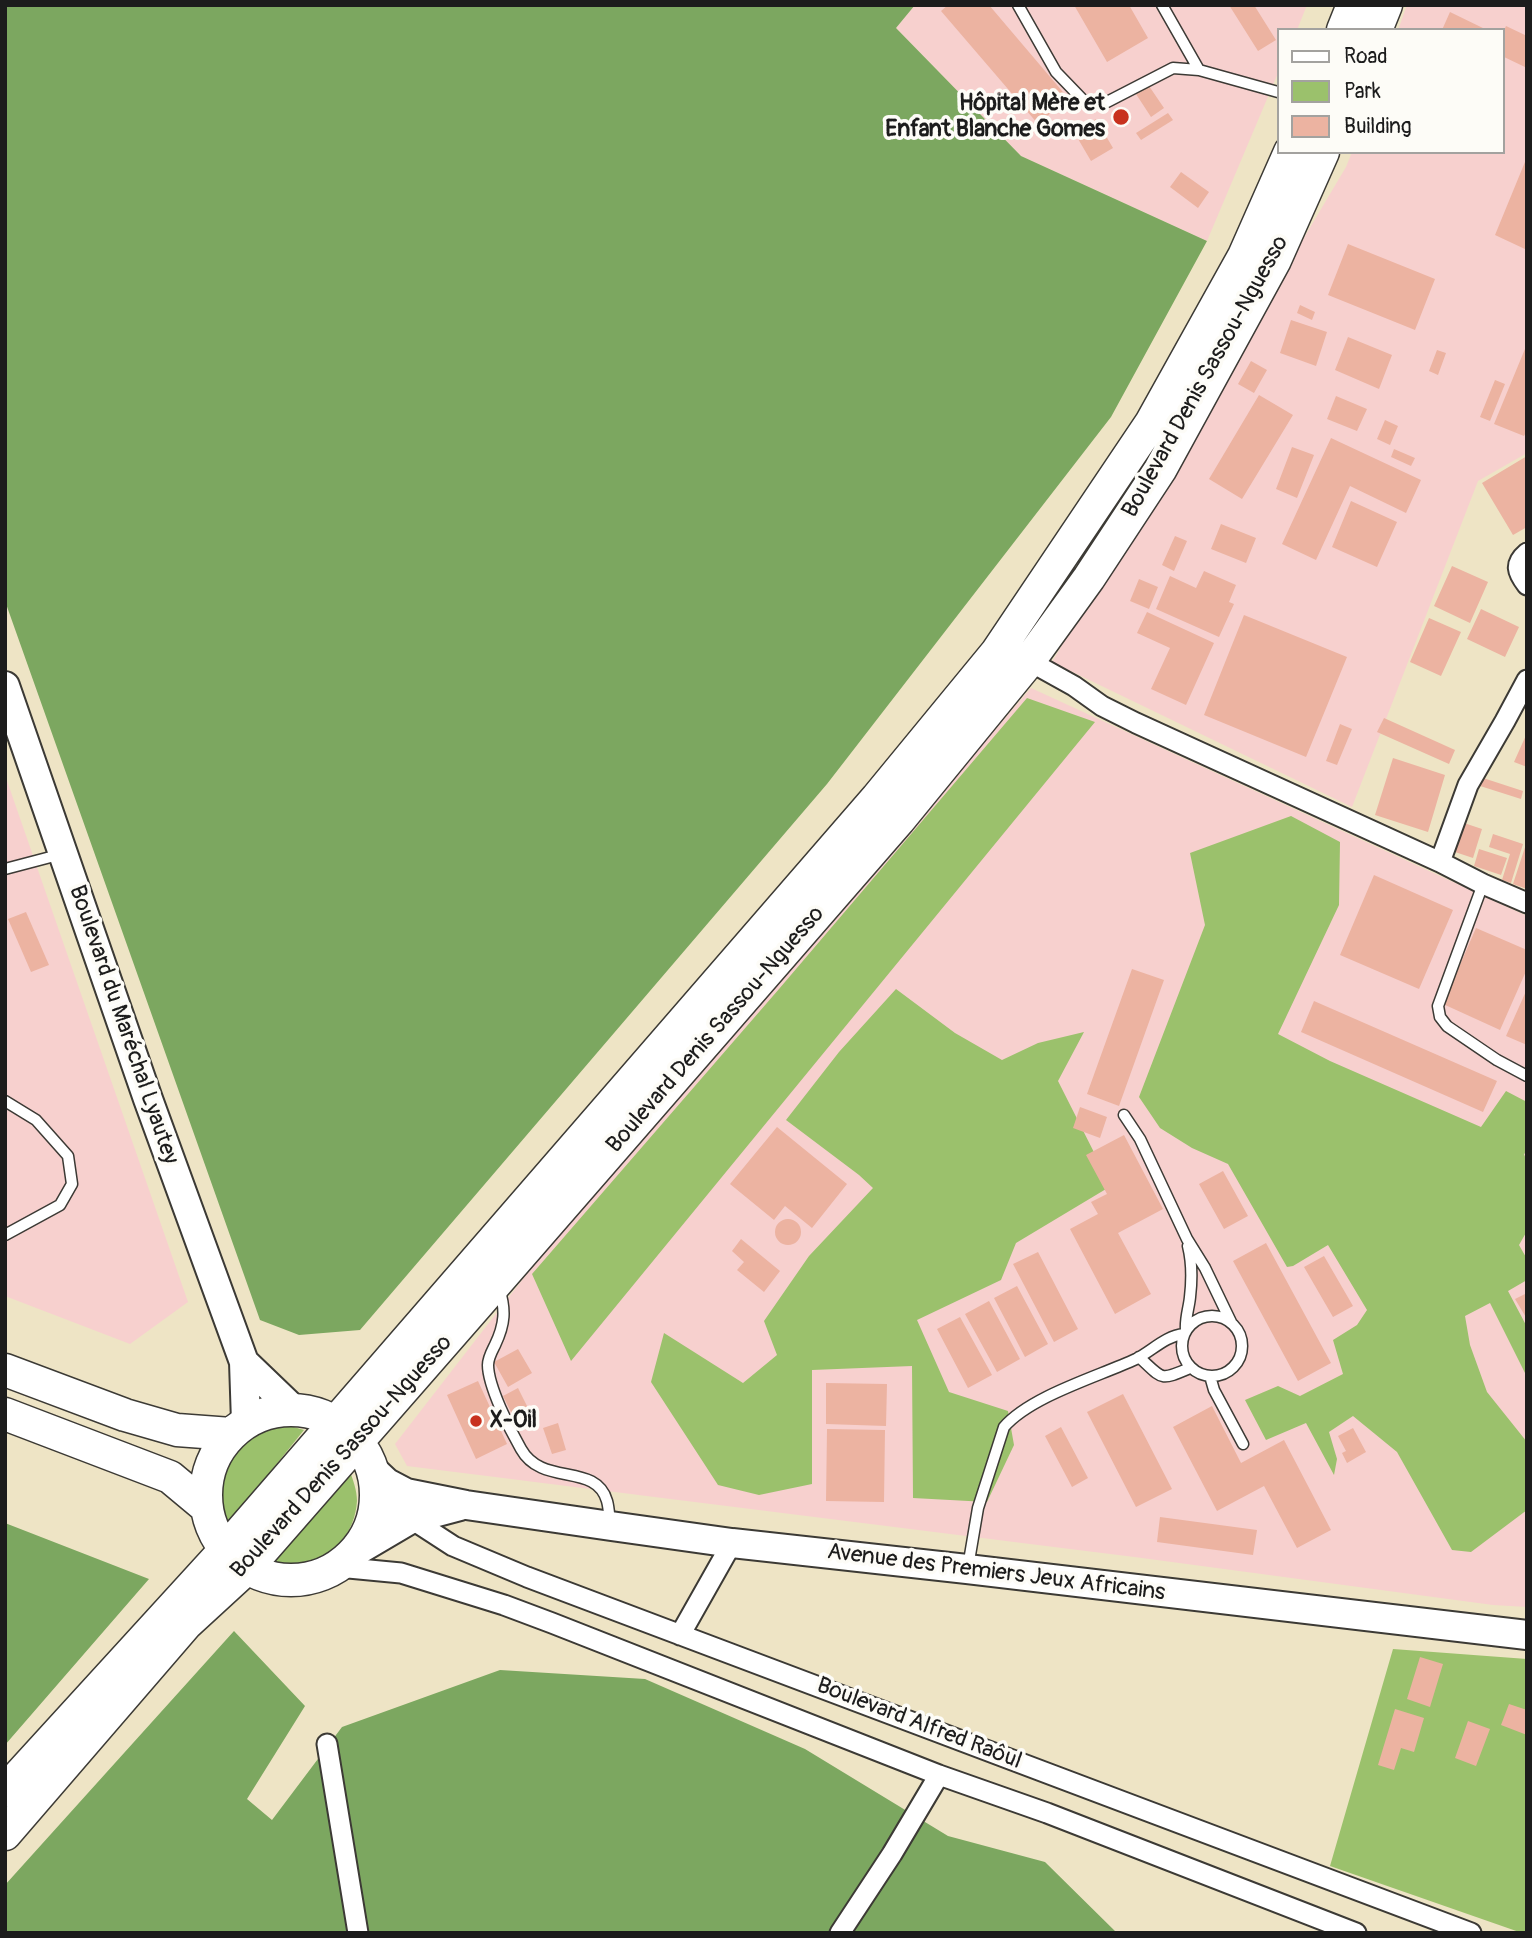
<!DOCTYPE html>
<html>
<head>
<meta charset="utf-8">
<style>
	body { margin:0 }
	#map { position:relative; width:1532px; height:1938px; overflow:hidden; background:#eee4c5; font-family:Pangolin,sans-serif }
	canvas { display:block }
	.frame { position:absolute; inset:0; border:7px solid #1c1c1c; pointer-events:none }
	.legend { position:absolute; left:1277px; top:28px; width:228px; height:126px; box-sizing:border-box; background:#fdfcf7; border:2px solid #a3a29f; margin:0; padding:9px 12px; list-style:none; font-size:21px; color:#1c1c1c }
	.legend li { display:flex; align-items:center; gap:14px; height:35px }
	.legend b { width:35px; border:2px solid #a3a29f }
</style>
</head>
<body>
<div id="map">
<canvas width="1532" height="1938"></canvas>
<div class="frame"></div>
<ul class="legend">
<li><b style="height:9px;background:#fff"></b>Road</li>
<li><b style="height:19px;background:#9bc16c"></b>Park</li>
<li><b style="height:19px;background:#ecb3a1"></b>Building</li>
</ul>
</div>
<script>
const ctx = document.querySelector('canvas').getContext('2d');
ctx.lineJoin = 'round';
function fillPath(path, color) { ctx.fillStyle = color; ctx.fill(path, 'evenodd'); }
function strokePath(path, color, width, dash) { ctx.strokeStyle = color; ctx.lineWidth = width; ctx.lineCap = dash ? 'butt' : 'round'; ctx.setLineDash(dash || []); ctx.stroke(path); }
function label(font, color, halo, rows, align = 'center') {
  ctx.font = font + ' Pangolin,sans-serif'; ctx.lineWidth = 7; ctx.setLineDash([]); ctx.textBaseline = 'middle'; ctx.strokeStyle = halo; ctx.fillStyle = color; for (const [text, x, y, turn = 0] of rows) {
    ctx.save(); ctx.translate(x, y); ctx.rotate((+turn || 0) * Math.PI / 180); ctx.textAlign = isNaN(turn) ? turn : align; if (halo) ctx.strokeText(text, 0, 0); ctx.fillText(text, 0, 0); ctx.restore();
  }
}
const built = new Path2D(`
	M915,5h392l-10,25h-19v43l-71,168 -186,-85 -125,-128z
	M1407,5h120v448l-49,28 -126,326 -300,-145 294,-495 6,-15h150v-122h-104z
	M1031,688l496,228v691l-34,-2 -351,-47 -735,-92 -12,-22 131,-169z
	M5,775l183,527 -58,42 -125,-48z`);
const green = new Path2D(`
	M1027,698l68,24 -524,639 -39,-87 247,-285z
	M1291,816l49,26 -1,63 -61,129 52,27 151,66 25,-36 21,11v50l-3,2 3,8v69l-8,14 8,14v21l-19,11 19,36v50l-37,-74 -25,13 5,29 17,47 40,50v68l-56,42 -19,-2 -55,-98 -44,-36 -24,16 8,27 -3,16 -28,-52 -40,17 -21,-40 33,-14 22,10 43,-22 -10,-34 24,-15 10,-15 -39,-65 -35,21 -6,1 -59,-103 -36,-16 -32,-20 -21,-31 66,-172 -15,-72z
	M896,989l59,44 47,27 36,-17 46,-11 -26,49 53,105 -95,57 -15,37 -84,40 32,72 59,19 6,34 -27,57 -74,-4 -1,-132 -100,4v114l-53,11 -41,-10 -67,-103 13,-49 79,50 34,-28 -13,-34 45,-65 64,-68 -14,-13 -73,-55 53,-68z
	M278,1425h9l17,5 -78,97c-9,-11 -11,-21 -10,-35 3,-39 26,-58 62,-67z
	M349,1469c4,11 8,21 8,32 -2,32 -23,55 -52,64 -5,2 -11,4 -16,4 -8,0 -15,-3 -22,-5z
	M1393,1649l134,10v274h-5l-192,-67z`);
const forest = new Path2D(`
	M5,5h910l-19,23 125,128 186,85 -96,176 -284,367 -467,546 -61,5 -39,-15 -255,-719z
	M5,1523l144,56 -144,166z
	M234,1631l71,75 -58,93 25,21 70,-93 158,-57 145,9 160,70 143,87 97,26 72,71h-1112v-48z`);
const building = new Path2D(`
	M948,5h41l79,93 -30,26 -97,-113z
	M1074,5h55l19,33 -41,24z
	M1229,5h25l22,35 -18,11z
	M1450,12l37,18h-45z
	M1506,26l21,10v32l-25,-12v-21z
	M1149,86l15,22 -13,9 -15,-23z
	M1168,113l5,7 -32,20 -5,-7z
	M1096,119l17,29 -22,13 -17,-29z
	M1527,157v93l-32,-15z
	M1181,172l28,20 -11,16 -28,-21z
	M1348,244l87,35 -20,51 -87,-35z
	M1300,305l15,7 -3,8 -15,-7z
	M1291,320l36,12 -11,34 -36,-13z
	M1348,337l44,18 -13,34 -44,-19z
	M1527,344v86l-3,6 -30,-12z
	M1437,350l9,3 -8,22 -9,-4z
	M1251,361l16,9 -13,23 -16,-9z
	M1495,380l10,4 -15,37 -10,-4z
	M1259,395l34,20 -51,84 -33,-20z
	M1336,396l31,13 -10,22 -30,-12z
	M1385,420l13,6 -8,19 -13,-6z
	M1331,438l90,42 -15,33 -56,-27 -34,74 -34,-16z
	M1292,447l22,8 -17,43 -21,-9z
	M1394,449l21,9 -4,8 -20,-9z
	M1527,456v71l-14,8 -31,-52z
	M1351,501l46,21 -20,45 -45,-20z
	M1221,524l35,14 -10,25 -35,-14z
	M1175,536l12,5 -13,30 -12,-6z
	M1452,566l36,16 -18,41 -36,-17z
	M1204,571l32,14 -7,17 5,2 -15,33 -63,-28 14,-33 26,12z
	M1139,579l19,8 -9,22 -19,-8z
	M1481,609l38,18 -14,30 -38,-18z
	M1147,612l67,31 -28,62 -35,-16 19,-41 -33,-15z
	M1244,615l103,42 -41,100 -102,-42z
	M1429,618l32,14 -20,44 -31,-14z
	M1384,718l71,32 -6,14 -72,-32z
	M1340,724l12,5 -15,36 -11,-4z
	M1527,733v34l-13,-5z
	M1393,758l52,17 -17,57 -53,-17z
	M1480,777l43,14 -2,8 -44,-14z
	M1464,823l18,6 -9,29 -18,-6z
	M1493,834l30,10 -12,39 -9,-3 8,-26 -21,-7z
	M1527,841v48l-14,-5z
	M1479,849l28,9 -6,17 -27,-9z
	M1374,875l79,35 -34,79 -79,-34z
	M26,912l23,53 -18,7 -23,-53z
	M1476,928l51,22v19l-27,61 -57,-26z
	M1132,969l32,11 -45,126 -32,-12z
	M1527,989v56l-21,-9z
	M1314,1001l183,80 -14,31 -182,-80z
	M1080,1107l27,10 -7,21 -27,-10z
	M777,1127l70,57 -35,44 -27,-22 -11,14 -44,-36z
	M1124,1135l39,74 -45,24 33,61 -36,20 -45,-85 28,-15 -7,-12 16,-8 -21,-39z
	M1223,1171l25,45 -24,13 -25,-45z
	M775 1232a13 13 0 1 1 26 0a13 13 0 1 1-26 0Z
	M741,1239l39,32 -16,21 -27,-22 7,-8 -12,-11z
	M1266,1243l65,120 -33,18 -65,-120z
	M1038,1252l40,77 -24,13 -41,-78z
	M1324,1256l29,50 -20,11 -29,-50z
	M1017,1286l31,58 -23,13 -31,-59z
	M1527,1293v26l-12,-20z
	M989,1301l31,58 -23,13 -32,-58z
	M960,1317l32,58 -24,13 -31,-59z
	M518,1349l14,24 -24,14 -14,-25z
	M478,1381l29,63 -31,15 -29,-64z
	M826,1383l61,1 -1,42 -60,-2z
	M518,1388l12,24 -15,8 -12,-24z
	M1123,1394l49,95 -36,18 -49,-95z
	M1212,1406l29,57 43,-23 47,90 -34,18 -33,-62 -47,25 -44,-84z
	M558,1423l8,27 -14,4 -9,-26z
	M1061,1427l27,51 -16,9 -27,-51z
	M1353,1428l13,24 -19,11 -5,-10 4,-2 -8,-15z
	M827,1429l58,1 -1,72 -58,-1z
	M1160,1517l97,13 -4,25 -96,-13z
	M1420,1657l23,7 -13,43 -23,-8z
	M1509,1704l18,6v25l-26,-10z
	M1395,1709l29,9 -10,34 -13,-4 -7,22 -16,-5z
	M1468,1721l22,8 -14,37 -21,-8z`);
const lane = new Path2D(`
	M1018,5l38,67 28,29 23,1 66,-34 26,2 79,22
	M1162,5l37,65
	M5,869l57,-15
	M1483,884l-45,122 2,11 7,9 50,34 30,16
	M5,1101l31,19 32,36 4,28 -12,21 -55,30
	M1124,1115l16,24 47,100 18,29 26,54
	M499,1288c7,22 6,36 -4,57 -3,6 -7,13 -7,20 0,21 22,65 33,84 21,38 75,13 86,52 2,7 2,15 3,21
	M1182 1346a30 30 0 1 1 60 0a30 30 0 1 1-60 0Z
	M1186,1330c-1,-12 3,-22 4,-33 2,-17 2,-35 -2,-51
	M1139,1357c25,23 20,24 51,11
	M1210,1376l4,14 29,54
	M968,1567l10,-59 26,-81c27,-31 93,-50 132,-68 16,-8 29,-23 48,-25`);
const street = new Path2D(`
	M1527,553c-13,11 -10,19 0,32
	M1029,661l45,25 28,20 34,17 304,139 43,22 44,19
	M1440,862l28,-77 37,-64 22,-41
	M376,1496l77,50 74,31 944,356
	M338,1567l63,6 103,32 48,18 387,152 108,38 309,120
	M680,1635l52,-92
	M327,1744l31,189
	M840,1933l52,-79 47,-79`);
const secondary = new Path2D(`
	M5,686l143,413 96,263 2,60
	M244,1362l50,48
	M372,1469l15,14 19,10 60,12 145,21 121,17 235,26 560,66
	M355,1552l56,-33 49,-13`);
const primary = new Path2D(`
	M1343,30l10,-25
	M1376,30l10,-25
	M5,1370l120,45 52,15 54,4
	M206 1495a85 85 0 1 1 170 0a85 85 0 1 1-170 0Z
	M5,1414l165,63 36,30
	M5,1791l220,-241 652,-752 120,-146 154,-229 93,-167 46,-104
	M5,1834l181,-210 61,-56 250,-286 402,-462 130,-159 60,-83 71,-108 115,-210 48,-108`);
const markers = [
	[1121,117,9,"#c8321e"],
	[476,1421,7,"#c8321e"]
];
const poiNames = [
	["Hôpital Mère et",1105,104],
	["Enfant Blanche Gomes",1105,130],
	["X-Oil",490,1421,"left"]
];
const streetNames = [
	["Boulevard Denis Sassou-Nguesso",1206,377,-61],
	["Boulevard du Maréchal Lyautey",123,1025,71],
	["Boulevard Denis Sassou-Nguesso",716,1030,-49],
	["Boulevard Denis Sassou-Nguesso",342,1457,-48],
	["Avenue des Premiers Jeux Africains",996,1573,7],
	["Boulevard Alfred Raôul",919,1724,21]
];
fillPath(built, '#f7d0ce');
fillPath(green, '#9bc16c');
fillPath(forest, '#7ca760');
fillPath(building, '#ecb3a1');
strokePath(lane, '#3c3a35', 13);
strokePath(street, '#3c3a35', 23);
strokePath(secondary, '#3c3a35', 32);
strokePath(primary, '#3c3a35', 35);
strokePath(lane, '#fff', 10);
strokePath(street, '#fff', 19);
strokePath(secondary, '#fff', 28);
strokePath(primary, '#fff', 32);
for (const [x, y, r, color] of markers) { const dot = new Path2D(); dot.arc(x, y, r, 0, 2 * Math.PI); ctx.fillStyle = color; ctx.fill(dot); strokePath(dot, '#fdfcf7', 2.5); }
label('bold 23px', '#1c1c1c', '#fdfcf7', poiNames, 'right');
label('23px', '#1c1c1c', '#fdfcf7', streetNames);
</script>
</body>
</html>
